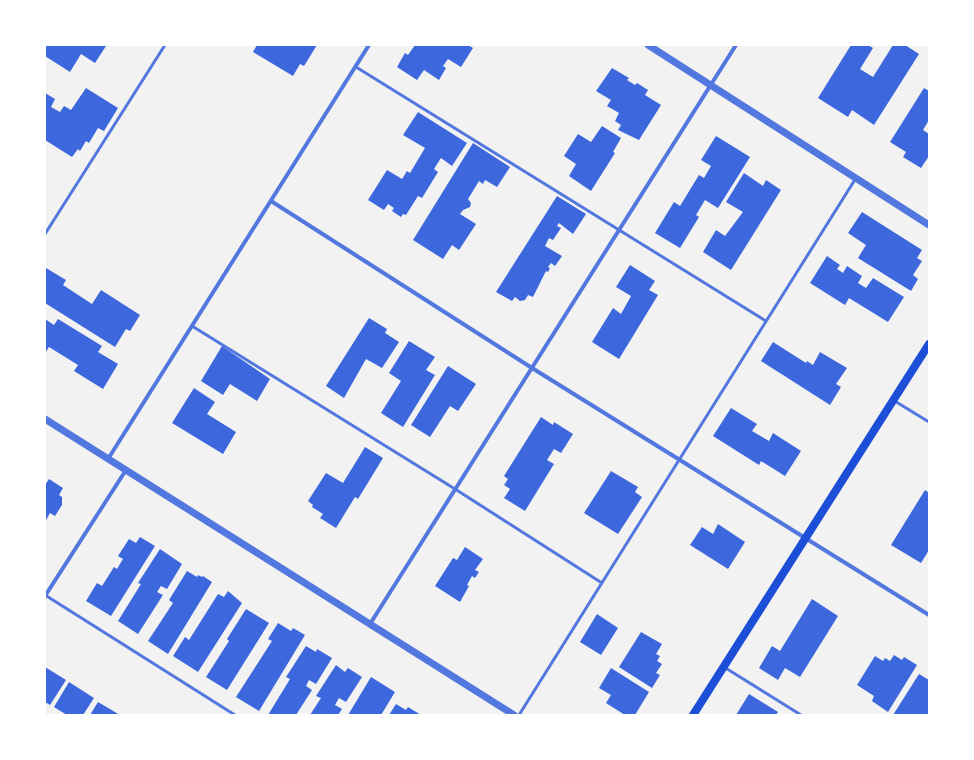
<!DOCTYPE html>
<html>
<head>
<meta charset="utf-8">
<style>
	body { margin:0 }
	#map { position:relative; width:974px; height:760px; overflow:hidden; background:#f2f2f2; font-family:Bitter,serif }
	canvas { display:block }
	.frame { position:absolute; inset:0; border:46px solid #fff; pointer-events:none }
</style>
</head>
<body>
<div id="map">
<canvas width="974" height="760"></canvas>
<div class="frame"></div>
</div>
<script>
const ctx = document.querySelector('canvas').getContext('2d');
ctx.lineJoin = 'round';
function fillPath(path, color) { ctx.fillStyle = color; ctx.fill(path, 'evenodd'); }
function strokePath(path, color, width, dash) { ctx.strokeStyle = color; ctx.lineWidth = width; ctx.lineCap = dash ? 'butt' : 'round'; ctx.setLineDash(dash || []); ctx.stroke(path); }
const building = new Path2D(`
	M45,45h59l2,1 -11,17 -14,-9 -11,18 -25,-16z
	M257,45h60l-13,21 -4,-2 -7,12 -40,-24z
	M415,45h53l5,3 -12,19 -13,-8 -5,7 3,2 -7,12 -15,-10 -7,10 -20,-13 8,-14 3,2z
	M851,45h17l5,3 -13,21 13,8 20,-32h12l14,9 -45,71 -22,-15 -4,7 -30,-19z
	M612,68l17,10 -2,2 8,5 2,-2 11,7 -3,5 16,10 -22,35 -21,-10 3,-5 -6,-4 4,-8 -12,-7 4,-6 -15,-9z
	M86,88l32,20 -14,23 -6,-3 -9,15 -3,-2 -6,10 -2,-2 -6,8 -27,-17v-47l10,6 -4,8 9,5 4,-6 7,4z
	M924,88l5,3v29l-6,10 6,4v22l-8,12 -18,-11 3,-5 -16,-10z
	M418,112l49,31 -15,23 -11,-8 -7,11 4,3 -16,26 -4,-2 -12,19 -3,-1 -2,3 -9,-6 2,-3 -6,-4 -4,6 -16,-10 19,-30 15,9 5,-8 3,2 15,-25 -22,-13z
	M602,126l19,12 -8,14 2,1 -24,38 -22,-15 7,-12 -12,-8 14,-22 13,8z
	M716,136l34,21 -32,51 -13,-8 -9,15 3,2 -19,31 -25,-15 19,-31 6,4 19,-31 5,3 7,-12 -10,-6z
	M473,143l37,24 -13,20 -12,-7 -2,4 -4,-3 -11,18 3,4 -1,4 -7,3 -3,4 16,10 -17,26 -7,-5 -9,14 -30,-19z
	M744,173l19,13 3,-6 15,10 -50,80 -28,-18 13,-22 9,6 18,-24 -17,-10z
	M557,196l29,18 -13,20 -14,-11 -2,3 4,2 -8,12 -4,-2 -4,8 17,10 -7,10 -4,-3 -3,4 2,1 -2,4 -2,-1 -13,26 -5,-2 -3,5 -5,1 -5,-4 -3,4 -16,-9z
	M862,212l60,38 -5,8 5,3 -9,14 5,4 -7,12 -53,-33 8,-13 -18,-12z
	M827,256l13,9 -3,4 6,4 4,-7 15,10 -4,7 8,5 7,-10 31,19 -16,25 -39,-24 -4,7 -35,-22z
	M630,265l25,16 -6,9 9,5 -39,64 -27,-17 21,-34 8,6 10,-18 -15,-9z
	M46,268l20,12 -3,5 29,19 9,-14 39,25 -10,16 -4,-2 -11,18 -70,-44z
	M369,318l18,11 -2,4 14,9 -17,26 -16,-9 -22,39 -18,-12z
	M45,319l9,6 4,-6 44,27 -4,6 20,12 -15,25 -29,-18 4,-6 -29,-18 -4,6z
	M409,341l26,16 -9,13 9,5 -32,52 -22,-14 20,-32 -12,-8z
	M773,342l33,21 1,-2 6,4 7,-13 27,16 -11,16 5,3 -11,18 -69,-44z
	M222,346l48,33 -13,22 -27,-17 -7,11 -22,-14z
	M448,366l28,18 -18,27 -8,-5 -20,31 -19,-12z
	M194,388l21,14 -8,12 29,18 -13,22 -51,-31z
	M731,408l26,16 -5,7 17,10 4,-8 28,18 -16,25 -24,-15 -2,4 -46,-29z
	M541,417l12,8 1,-3 19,12 -12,19 -7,-4 -7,11 7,4 -29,47 -21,-13 6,-9 -6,-4 4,-6 -4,-3z
	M365,447l18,11 -25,41 -3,-2 -19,31 -16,-10 3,-4 -11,-7 1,-2 -5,-4 18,-28 17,10z
	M611,471l27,16 -3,5 7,5 -24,37 -34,-21z
	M49,479l14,9 -4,7 3,2v8l-7,11 -5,-3 -5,9v-37z
	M925,490l4,3v57l-8,13 -30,-18z
	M718,524l27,18 -17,27 -38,-24 12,-18 11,7z
	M140,537l15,9 -44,70 -25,-15 11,-18 5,3 12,-19 3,2 6,-10 -5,-3 11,-17 7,4z
	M465,547l18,12 -8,11 4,2 -4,6 -3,-2 -5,9 2,1 -9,16 -25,-16 18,-28 4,2z
	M160,549l22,15 -15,25 -6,-3 -4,6 6,3 -25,39 -20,-13 23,-37 -3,-1z
	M187,571l10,6 1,-2 4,2 1,-1 9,6 -44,72 -20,-13 25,-38 -4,-3z
	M228,591l14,12 -44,69 -25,-16 12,-19 4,3 29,-46 6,3z
	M812,599l26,17 -38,61 -15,-9 -7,12 -19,-12 13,-22 8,5z
	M246,609l23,14 -42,67 -21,-13 23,-36 -2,-2z
	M597,614l21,14 -17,27 -21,-13z
	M278,623l13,8 2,-3 12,7 -46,76 -23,-14 36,-56 -4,-2z
	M641,632l21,12 -6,10 4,2 -3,5 5,3 -6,9 4,2 -8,13 -33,-21z
	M306,646l10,6 1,-3 15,9 -16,26 -7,-4 -3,6 6,4 -16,25h-28l22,-36 -4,-2z
	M894,655l8,5 2,-3 13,8 -29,47 -16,-11 2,-5 -17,-11 18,-29 8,5 2,-3 5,3z
	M336,665l9,7 3,-4 14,9 -16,25 -7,-4 -4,7 7,4 -4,6h-28l11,-17 -5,-2z
	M45,667l21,13 -16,25 -5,-3z
	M611,668l38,24 -14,23h-10l-19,-12 5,-8 -12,-7z
	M919,674l10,6v35h-36z
	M371,677l24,15 -14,23h-33z
	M69,682l25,16 -11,17h-16l-13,-8z
	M749,694l29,18 -2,3h-40z
	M98,702l22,13h-30z
	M396,704l10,6 2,-3 13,8h-32z`);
const service = new Path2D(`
	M356,67l410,254
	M45,234l120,-189
	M192,326l263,163 147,94
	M893,400l36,22
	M45,595l190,120
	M724,667l77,48
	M519,715l337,-537`);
const minor = new Path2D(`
	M271,201l261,167 397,247
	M108,459l261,-414
	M45,596l81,-126
	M370,624l366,-579`);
const tertiary = new Path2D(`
	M648,45l281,180
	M45,419l469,296`);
const secondary = new Path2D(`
	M693,715l236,-371`);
fillPath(building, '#3d67dc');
strokePath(service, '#5277de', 3);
strokePath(minor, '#5277de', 4);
strokePath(tertiary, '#5277de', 7);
strokePath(secondary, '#1d4ed8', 8);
</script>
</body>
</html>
